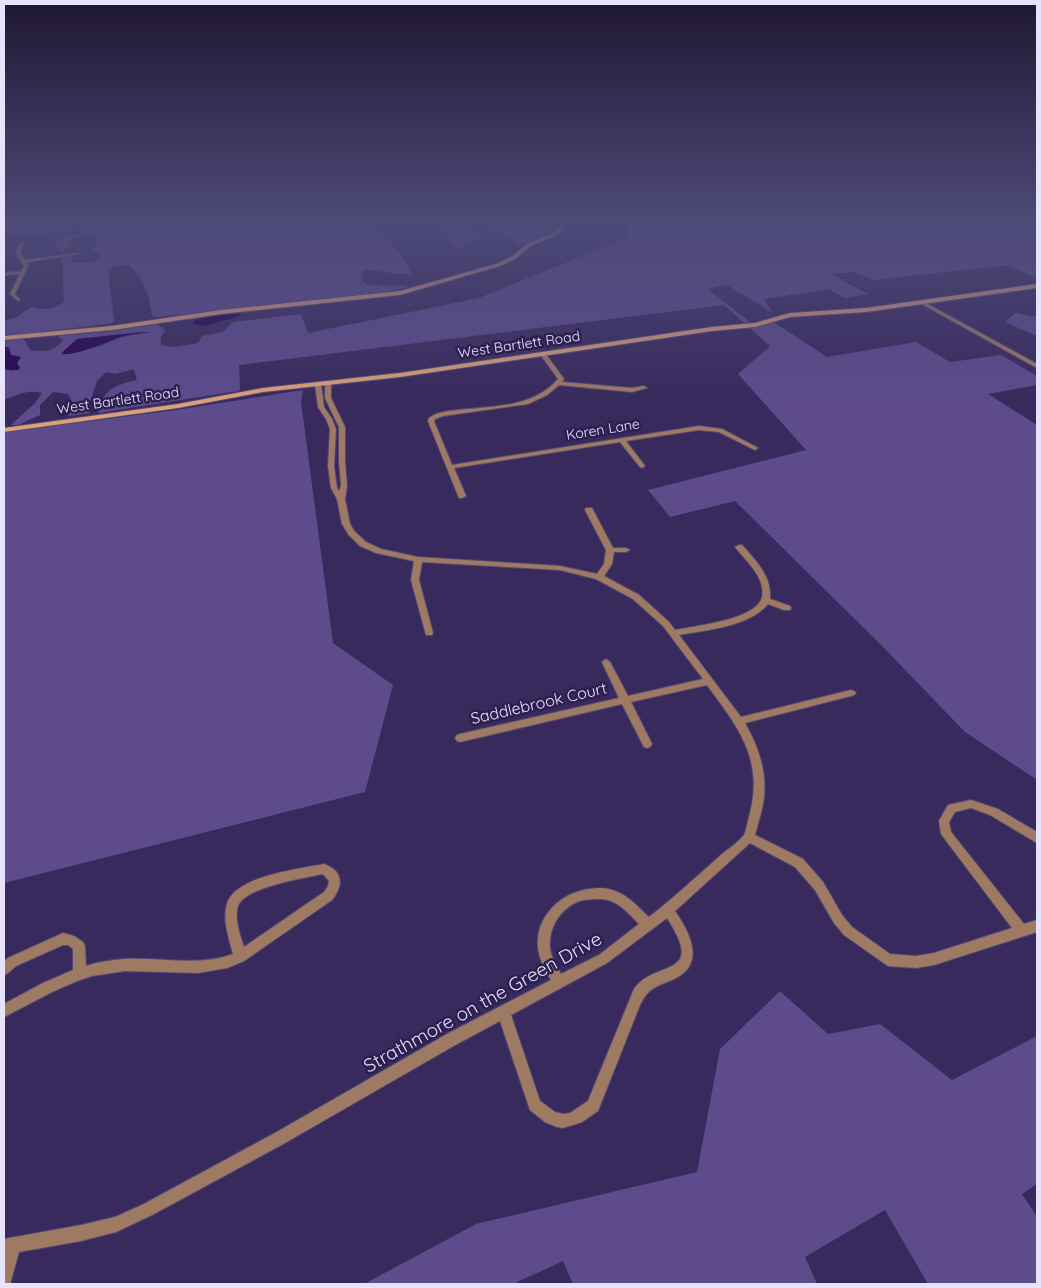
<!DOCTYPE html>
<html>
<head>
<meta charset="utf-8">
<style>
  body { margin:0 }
  #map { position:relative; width:1041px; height:1288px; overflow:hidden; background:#382a5c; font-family:Quicksand,sans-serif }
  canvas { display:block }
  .frame { position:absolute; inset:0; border:5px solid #e8e3fc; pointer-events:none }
</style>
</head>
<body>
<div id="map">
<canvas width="1041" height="1288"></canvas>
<div class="frame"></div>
</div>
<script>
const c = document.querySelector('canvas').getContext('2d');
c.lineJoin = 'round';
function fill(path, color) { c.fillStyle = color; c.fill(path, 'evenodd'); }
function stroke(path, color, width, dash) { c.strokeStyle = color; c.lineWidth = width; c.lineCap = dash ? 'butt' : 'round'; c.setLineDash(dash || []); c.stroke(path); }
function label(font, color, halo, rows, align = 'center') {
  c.font = font + ' Quicksand,sans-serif'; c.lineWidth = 5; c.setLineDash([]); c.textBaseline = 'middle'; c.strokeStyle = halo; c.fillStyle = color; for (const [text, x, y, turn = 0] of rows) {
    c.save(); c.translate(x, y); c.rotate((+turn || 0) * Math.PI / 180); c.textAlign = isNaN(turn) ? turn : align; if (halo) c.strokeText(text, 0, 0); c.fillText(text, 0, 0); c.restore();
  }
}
const green = new Path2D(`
  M4,220H391L379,222L372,227C388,241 404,252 411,274H399L363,269L361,280L368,285L411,286L376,294L156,317L152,315C148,291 146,283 129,265H117L108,269L114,320L113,323L4,337V321L17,317L31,307C44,311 53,309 64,302L62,258L73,256L72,262L85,263L100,260V252L91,251L96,247L97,239L92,235L81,236L73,239L69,248L61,251L55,247L61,237L80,233L82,224C73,225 71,229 64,231C44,236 24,232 4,234Z
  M433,220H465L482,239L468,242L459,249Z
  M482,220H555L557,228L539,240L520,245C507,233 493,234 482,220Z
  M629,220H1037V250L1034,252L1037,254V262H1034L1037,264V279L1009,265L874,280L853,272L831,274L868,294L844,298L829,289L764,299L773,313L727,285L708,289L752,324L769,319L827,357L916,342L950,362L1001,355L1037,376V385L988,394L1037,425V780L965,732L883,647L735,501L670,517L648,490L806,450L738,374L770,346L724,305L239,365L240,389L238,391L98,413C103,389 115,385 137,380L134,369L115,374L106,372L97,381L88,408L90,413L68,416L74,405L68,394L53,392L40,405V415L18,425H11L35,403L42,393C27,389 17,395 4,400V369L12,371L20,368L17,363L21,357L11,355L9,348L4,346V341L24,339L30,350C43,352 55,352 63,340L57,336L106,332L157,324L165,330L161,337V345L174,347L198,343L202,336L223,332L233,322L301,314L308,333L479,298L628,237ZM143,332H147L118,338L103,345L70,354H65L63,351L77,339Z
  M1015,313L1037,317V336L1005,322Z
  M303,390L301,402L333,643L393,685L365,792L4,883V432L176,410Z
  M780,991L828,1034L880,1024L952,1080L1037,1036V1184L1022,1194L1037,1217V1284H928L885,1210L805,1257L817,1284H573L563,1261L513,1284H364L476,1224L697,1172L720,1049Z`);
const water = new Path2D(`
  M222,314H238L240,316L205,326L192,323L196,320Z
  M143,332H149C139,334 127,334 118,338C103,343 76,356 61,354L77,339Z
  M4,346L9,348L11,355L21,357L17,363L20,368L18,370L4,369Z`);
const street = new Path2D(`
  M22,241L24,242L20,253L25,260L77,253L79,254L27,262L28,266L15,294L20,300L18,301L10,294L20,274L4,275V273L21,271L24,266L16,253L20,242Z
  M922,301L1037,364V368L920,303V302Z
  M543,352L545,353L564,379L562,382L632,388L644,386L647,388L632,392L559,385L547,395L528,404L443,416L435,419L434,421L452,465L699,426L722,429L758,448L755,450L719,432L699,430L626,441L645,466L642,468L640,467L620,442L454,468L466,496L462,498H459L428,421L429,418C437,412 448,411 458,410C492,406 534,408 558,379L540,354Z
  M328,381L331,383V398L345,427V461L347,486L345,499L350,524L354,531L366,542L381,549L418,557L560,566L597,574L604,564L606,550L585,510L586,508H592L613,548H626L630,550L626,552H614L612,564L604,576L639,595L669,622L675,630C695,626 752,620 761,600C764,594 762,584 759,578C753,566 743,557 735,547L739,545H742C756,561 772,576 770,599L790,606L791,608L790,610H784L768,604C749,627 706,630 679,635L741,717L851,690L854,691L856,693L854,695L851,696L745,723C758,746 767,771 764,797C763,809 758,823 755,835L803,859L823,882L842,915L852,927L890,954L916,956L934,953L1012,928L941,834L939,821L948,805L971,800L998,809L1037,832V843L990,815L971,808L955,812L949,822L951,832L1024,924L1037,920V932L934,965L916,968L888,966L844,935L834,923L815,890L795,867L750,843L675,911C689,931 706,963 676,978C659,986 649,986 640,1005L598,1111L582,1122L563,1128L557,1127L545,1122L530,1110L500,1021L457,1044L285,1143L152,1215L116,1232L81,1241L19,1252L10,1284H4V1239L81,1225L115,1217L142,1205L275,1133L447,1034L551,980C545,970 539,959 538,948C535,917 560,893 589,889C596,888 604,887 612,890C627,894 638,907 649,917C674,898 697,876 721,855C728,849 739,842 744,835C747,829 748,819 750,813C764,758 737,726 707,685L631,702L652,744L650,747L647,748L644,747L622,704L460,742L457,741L455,738L457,735L460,734L619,698L602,662L606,659L610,662L628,696L703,679L663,626L633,599L596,579L560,570L422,562L419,580L433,633L432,635H426L411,580L414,561L376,553L360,546L348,534L342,524L337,499L331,488L328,466L330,429L326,419L318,407L315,384L318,382L321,384L324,407L332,419L336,429L334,466L337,488L339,491L341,486L339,461V427L325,398V383ZM600,899C617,899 628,913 639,924L599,955L561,974C558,968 553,961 551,953C546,933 558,910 577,902C584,899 593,899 600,899ZM667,918C707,979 655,959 634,989L588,1101L570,1113L563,1114L555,1112L540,1101L511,1015L607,963Z
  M324,864C343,871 344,885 332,900L244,961L227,968L198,973L125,971L92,976L77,981L52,992L4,1017V1004L43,983L73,970V949L68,945H63L16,966L8,973L4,975V961L8,958L63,933L74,936L83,942L85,946L86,966C98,962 111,960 124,959C161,957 198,967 233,954C229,938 222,920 227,904C235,876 299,869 324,864ZM323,874L329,881L328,886L324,892L244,947C240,935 234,918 238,906C245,887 304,878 323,874Z`);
const secondary = new Path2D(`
  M558,220H562L564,227L559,234L531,246L515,259L500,266L400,295L221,314L112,330L4,340V336L112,326L221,310L400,291L496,264L511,257L527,244L555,232L560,227Z
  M1037,284V288L866,312L790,317L755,327L712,331L400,377L263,392L178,408L4,432V428L178,404L263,388L400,373L712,327L755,323L790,313L866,308Z`);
const farStreetnames = [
  ["West Bartlett Road",519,345,-8],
  ["West Bartlett Road",118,401,-8],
  ["Koren Lane",603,430,-9]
];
const streetNames = [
  ["Saddlebrook Court",539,704,-13]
];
const nearStreetnames = [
  ["Strathmore on the Green Drive",483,1003,-29]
];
fill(green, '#5d4b8c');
fill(water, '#230050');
stroke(street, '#544876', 2);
stroke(secondary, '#544876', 2);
fill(street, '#9f7a62');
fill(secondary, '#dca079');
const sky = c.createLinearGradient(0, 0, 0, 401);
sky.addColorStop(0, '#1f1733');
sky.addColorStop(0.55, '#4d4a78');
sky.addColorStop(1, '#4d4a7800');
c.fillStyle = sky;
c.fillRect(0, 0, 1041, 401);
label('14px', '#e8e3fc', '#2e1f51', farStreetnames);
label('16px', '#e8e3fc', '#2e1f51', streetNames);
label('19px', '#e8e3fc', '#2e1f51', nearStreetnames);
</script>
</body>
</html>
